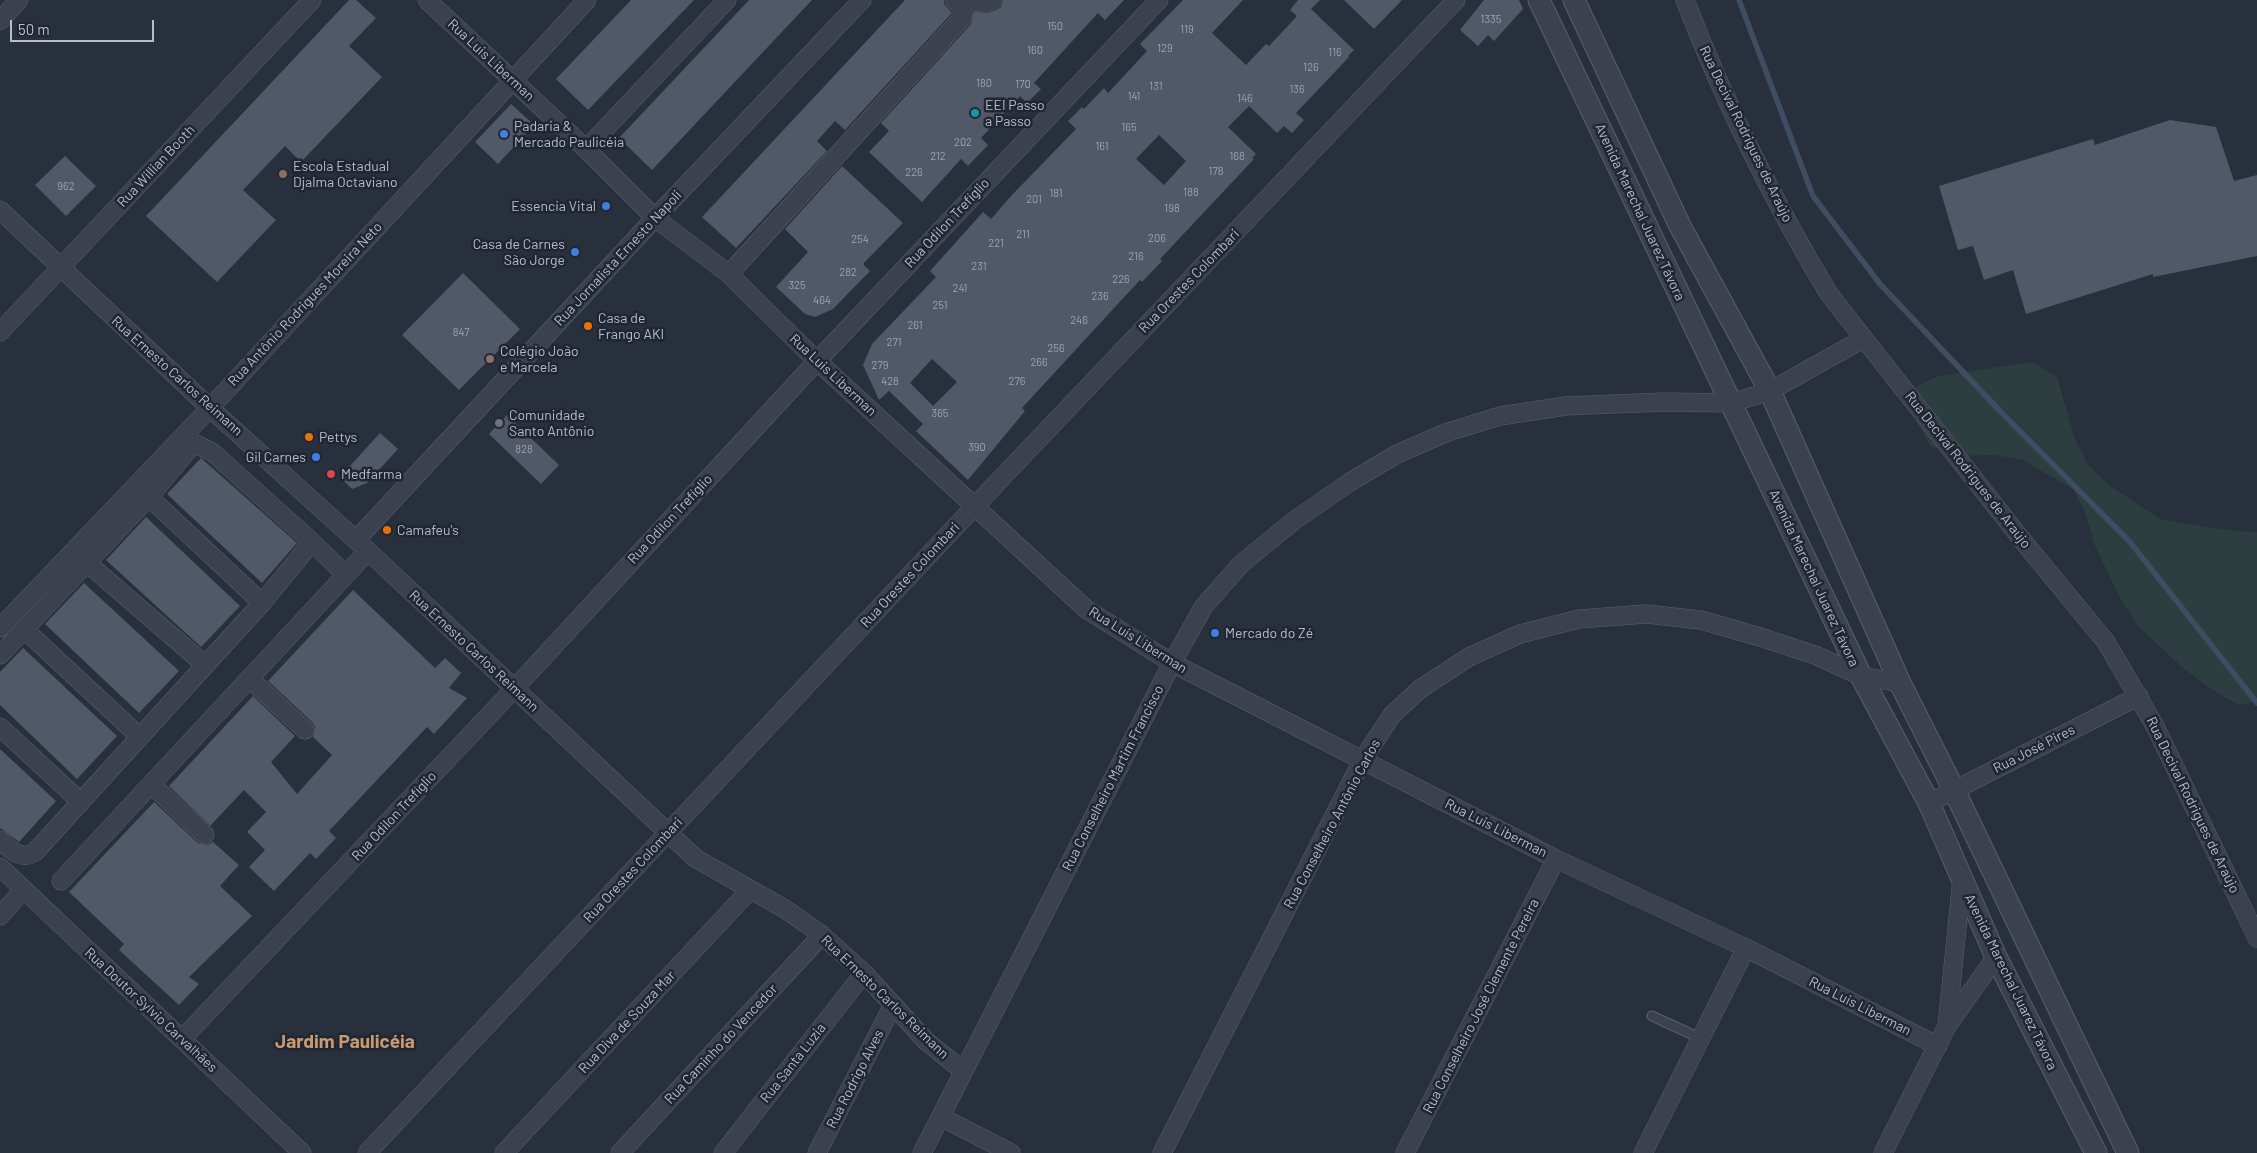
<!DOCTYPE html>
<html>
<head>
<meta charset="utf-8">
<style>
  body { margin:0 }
  #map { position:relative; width:2257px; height:1153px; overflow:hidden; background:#27303c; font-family:Barlow,sans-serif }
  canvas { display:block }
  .scale { position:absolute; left:10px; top:20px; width:144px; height:22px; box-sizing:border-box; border:2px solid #b7bdc7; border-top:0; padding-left:6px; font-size:15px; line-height:18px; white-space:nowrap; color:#b7bdc7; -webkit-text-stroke:4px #202732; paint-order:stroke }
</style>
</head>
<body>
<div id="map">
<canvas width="2257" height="1153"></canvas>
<div class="scale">50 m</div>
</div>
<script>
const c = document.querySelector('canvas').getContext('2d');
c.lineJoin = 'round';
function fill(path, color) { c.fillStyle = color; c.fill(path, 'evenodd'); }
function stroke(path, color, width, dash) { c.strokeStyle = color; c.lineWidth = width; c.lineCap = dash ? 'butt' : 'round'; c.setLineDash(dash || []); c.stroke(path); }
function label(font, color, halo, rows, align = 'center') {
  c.font = font + ' Barlow,sans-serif'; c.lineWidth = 5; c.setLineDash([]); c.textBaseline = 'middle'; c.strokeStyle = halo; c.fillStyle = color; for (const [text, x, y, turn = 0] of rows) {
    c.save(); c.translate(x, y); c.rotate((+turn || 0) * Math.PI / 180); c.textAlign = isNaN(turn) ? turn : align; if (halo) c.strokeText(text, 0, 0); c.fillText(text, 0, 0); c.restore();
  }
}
const green = new Path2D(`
  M2032,362L2057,377L2075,439L2088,465L2109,485L2160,519L2217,529L2257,532V702L2238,705L2207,686L2182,667L2139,627L2122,602L2095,546L2086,515L2074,490L2023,460L1995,455L1959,456L1930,446L1917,421L1912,389L1938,376Z`);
const stream = new Path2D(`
  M1739,0L1813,196L1880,284L2000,411L2130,542L2257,703`);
const building = new Path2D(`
  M349,0H356L376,18L349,46L382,77L301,162L285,146L243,190L276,220L217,282L146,216Z
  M631,0H694L588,110L556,79Z
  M749,0H812L652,170L619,138Z
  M905,0H944V4L952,13L845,130L835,121L817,141L827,151L736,248L702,217Z
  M1003,0H1124L1105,20L1098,13L1034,83L1041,89L1027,103L1020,96L981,138L988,145L968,166L961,159L922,202L869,152L889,131L881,123L971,24L973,11L987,13L996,10L1001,7Z
  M1183,0H1243L1212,33L1246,65L1266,44L1269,46L1297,16L1290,10L1298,0H1320L1311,9L1354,50L1348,56L1349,57L1296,113L1304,120L1292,133L1284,126L1277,133L1249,106L1228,127L1256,154L1252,158L1254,159L1160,259L1162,261L1142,282L1140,280L1022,408L1025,411L968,480L916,431L923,424L889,391L879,400L863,365L872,344L936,277L930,271L983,212L991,219L1011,196L1076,129L1068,121L1082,107L1084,109L1104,88L1108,93L1147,51L1140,44ZM1159,135L1186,161L1164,185L1136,159ZM932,359L957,382L933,406L910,383Z
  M1344,0H1402L1374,29Z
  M1484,0H1519L1523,9L1494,41L1488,35L1478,46L1460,30Z
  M511,104L534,125L498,164L475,142Z
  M2170,120L2216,127L2234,181L2257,175V256L2153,277V274L2026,314L2013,270L1984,280L1973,246L1958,250L1939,186L2093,139L2095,145Z
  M65,156L96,186L66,216L35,185Z
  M842,166L903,223L863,264L870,271L833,309L815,317L805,314L776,287L808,252L785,229Z
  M463,273L520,329L459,390L402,335Z
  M507,415L559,465L541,484L489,434Z
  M380,433L398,449L367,483L352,489L340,477Z
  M201,458L297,543L262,583L167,494Z
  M146,517L240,606L201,647L106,560Z
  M84,583L179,671L139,713L45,624Z
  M353,590L435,668L445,658L461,673L449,688L467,698L434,734L427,727L329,831L336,838L316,859L310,853L274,891L249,867L265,850L247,832L266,812L244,790L210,826L169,786L253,696L295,736L271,762L297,794L332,755L313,737L315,727L312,722L268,681Z
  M23,648L117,736L77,779L0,705V672Z
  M0,749L56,801L19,842L0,828Z
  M154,802L198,843L208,845L213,842L239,865L220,886L252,916L189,977L199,984L179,1005L119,950L124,944L69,892Z`);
const service = new Path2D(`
  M1652,1016L1700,1038`);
const minor = new Path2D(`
  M427,0L586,149L655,218L729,274L817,361L1086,609L1172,663L1556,859L1746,948L1938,1046
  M971,0L984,3L993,0
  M1685,0C1724,101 1773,201 1829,294L2022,540L2106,642L2155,726L2257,938
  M0,21L19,0
  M586,149L727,0
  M0,210L210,408L368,551L695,858L785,909L822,935L864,973L926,1041L962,1070
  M729,274L963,17L962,7L954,0
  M0,332L312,0
  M149,497L262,603
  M356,540L655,218L862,0
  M78,555L204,664
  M0,628L210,408L587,0
  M24,629L140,737
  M0,655L149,497L189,449L196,444L212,452L312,542
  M250,679L305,730
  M0,727L81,802
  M151,784L205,835
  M1929,803L2139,696
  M0,840C10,850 22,861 35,852L262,603L312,542L346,575
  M0,867L302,1153
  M61,881L368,551
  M0,916L23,890
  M1947,1026L1962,879
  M182,1039L514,689L817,361L1159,0
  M941,1117L1011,1153
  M367,1153L975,506L1456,0
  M504,1153L750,890
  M620,1153L822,935
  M723,1153L864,973
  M817,1153L893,1005
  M922,1153L1172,663L1204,606L1241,564L1295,520L1350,482L1397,454L1448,432L1500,416L1566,406L1663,402L1731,403L1770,391L1863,339
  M1162,1153L1363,759L1392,715L1420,689L1469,657L1520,634L1579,619L1646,614L1701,620L1760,637L1815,655L1861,676L1900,683
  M1405,1153L1556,859
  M1643,1153L1746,948
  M1883,1153L1947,1026L1996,957`);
const tertiary = new Path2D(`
  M1539,0L1861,676L1929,803L1996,957L2096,1153
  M1574,0L1680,226L1770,391L1900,683L1954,790L2128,1153`);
const markers = [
  [975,113,5,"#0f9aa8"],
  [504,134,5,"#3f7fe0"],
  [283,174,5,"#8d6e63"],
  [606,206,5,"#3f7fe0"],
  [575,252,5,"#3f7fe0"],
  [588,326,5,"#e8710a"],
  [490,359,5,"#8d6e63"],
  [499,423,5,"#6b7280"],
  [309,437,5,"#e8710a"],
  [316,457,5,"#3f7fe0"],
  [331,474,5,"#e0444e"],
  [387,530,5,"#e8710a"],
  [1215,633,5,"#3f7fe0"]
];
const numberNames = [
  ["1335",1491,19],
  ["150",1055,26],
  ["119",1187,29],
  ["129",1165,48],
  ["160",1035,50],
  ["116",1335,52],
  ["126",1311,67],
  ["180",984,83],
  ["170",1023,84],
  ["131",1156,86],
  ["136",1297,89],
  ["141",1134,96],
  ["146",1245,98],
  ["165",1129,127],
  ["202",963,142],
  ["161",1102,146],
  ["212",938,156],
  ["168",1237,156],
  ["178",1216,171],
  ["226",914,172],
  ["962",66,186],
  ["188",1191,192],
  ["181",1056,193],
  ["201",1034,199],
  ["198",1172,208],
  ["211",1023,234],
  ["206",1157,238],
  ["254",860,239],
  ["221",996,243],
  ["216",1136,256],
  ["231",979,266],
  ["282",848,272],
  ["226",1121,279],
  ["325",797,285],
  ["241",960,288],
  ["236",1100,296],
  ["464",822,300],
  ["251",940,305],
  ["246",1079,320],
  ["261",915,325],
  ["847",461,332],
  ["271",894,342],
  ["256",1056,348],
  ["266",1039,362],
  ["279",880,365],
  ["428",890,381],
  ["276",1017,381],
  ["365",940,413],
  ["390",977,447],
  ["828",524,449]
];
const streetNames = [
  ["Rua Luis Liberman",491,60,43],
  ["Rua Decival Rodrigues de Araújo",1746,134,64],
  ["Rua Willian Booth",156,166,-47],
  ["Avenida Marechal Juarez Távora",1640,212,65],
  ["Rua Odilon Trefíglio",947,223,-47],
  ["Rua Jornalista Ernesto Napoli",618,258,-47],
  ["Rua Orestes Colombari",1189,281,-46],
  ["Rua Antônio Rodrigues Moreira Neto",305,304,-47],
  ["Rua Luis Liberman",833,375,43],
  ["Rua Ernesto Carlos Reimann",177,376,42],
  ["Rua Decival Rodrigues de Araújo",1968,470,52],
  ["Rua Odilon Trefíglio",670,519,-47],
  ["Rua Orestes Colombari",910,575,-47],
  ["Avenida Marechal Juarez Távora",1814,578,65],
  ["Rua Luis Liberman",1138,640,32],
  ["Rua Ernesto Carlos Reimann",474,651,43],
  ["Rua José Pires",2034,749,-27],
  ["Rua Conselheiro Martim Francisco",1113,778,-63],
  ["Rua Decival Rodrigues de Araújo",2193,805,64],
  ["Rua Odilon Trefíglio",394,816,-47],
  ["Rua Conselheiro Antônio Carlos",1332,824,-62],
  ["Rua Luis Liberman",1496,828,27],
  ["Rua Orestes Colombari",633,870,-47],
  ["Avenida Marechal Juarez Távora",2011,982,64],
  ["Rua Ernesto Carlos Reimann",885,997,44],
  ["Rua Conselheiro José Clemente Pereira",1481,1006,-63],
  ["Rua Luis Liberman",1860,1006,27],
  ["Rua Doutor Sylvio Carvalhães",151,1010,43],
  ["Rua Diva de Souza Mar",627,1022,-47],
  ["Rua Caminho do Vencedor",721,1044,-47],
  ["Rua Santa Luzia",793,1063,-52],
  ["Rua Rodrigo Alves",855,1079,-63]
];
const poiNames = [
  ["EEI Passo",985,105],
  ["a Passo",985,121],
  ["Padaria &",514,126],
  ["Mercado Paulicéia",514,142],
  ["Escola Estadual",293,166],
  ["Djalma Octaviano",293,182],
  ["Essencia Vital",596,206,"right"],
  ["Casa de Carnes",565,244,"right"],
  ["São Jorge",565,260,"right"],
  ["Casa de",598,318],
  ["Frango AKI",598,334],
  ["Colégio João",500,351],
  ["e Marcela",500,367],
  ["Comunidade",509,415],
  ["Santo Antônio",509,431],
  ["Pettys",319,437],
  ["Gil Carnes",306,457,"right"],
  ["Medfarma",341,474],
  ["Camafeu's",397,530],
  ["Mercado do Zé",1225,633]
];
const districtNames = [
  ["Jardim Paulicéia",345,1042]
];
fill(green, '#2c3e3f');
stroke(stream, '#3f4d63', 5.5);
fill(building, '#515867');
stroke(service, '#59606a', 11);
stroke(minor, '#59606a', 19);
stroke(tertiary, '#59606a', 23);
stroke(service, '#3b424d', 9);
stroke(minor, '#3b424d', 18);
stroke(tertiary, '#3b424d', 21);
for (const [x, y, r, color] of markers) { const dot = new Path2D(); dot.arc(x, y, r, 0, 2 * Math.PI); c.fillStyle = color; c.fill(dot); stroke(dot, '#202732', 2); }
label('11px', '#9ea4af', null, numberNames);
label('14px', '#b7bdc7', '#202732', streetNames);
label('14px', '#b7bdc7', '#202732', poiNames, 'left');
label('bold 19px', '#c99a70', '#202732', districtNames);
</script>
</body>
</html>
